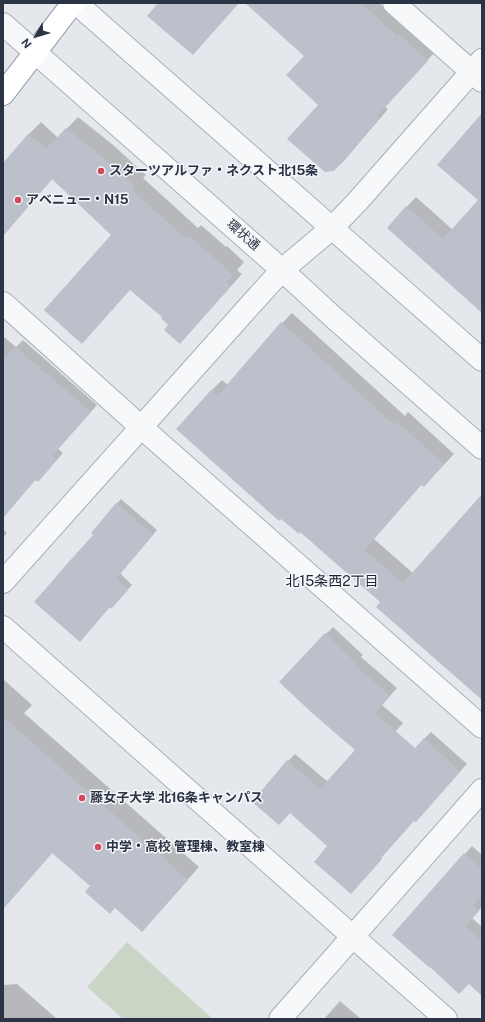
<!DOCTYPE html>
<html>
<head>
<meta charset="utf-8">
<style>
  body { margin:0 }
  #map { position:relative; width:485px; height:1022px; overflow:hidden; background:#e4e7ec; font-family:"Public Sans",sans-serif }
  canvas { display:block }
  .frame { position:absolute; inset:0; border:4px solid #2b3445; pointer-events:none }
  .north { position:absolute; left:16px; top:16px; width:40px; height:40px; -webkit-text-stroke:3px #f4f6f9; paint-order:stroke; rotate:232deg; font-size:11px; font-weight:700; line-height:16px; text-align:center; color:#2b3445 }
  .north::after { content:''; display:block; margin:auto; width:14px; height:18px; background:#2b3445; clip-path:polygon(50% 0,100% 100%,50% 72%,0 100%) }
</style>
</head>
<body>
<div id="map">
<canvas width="485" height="1022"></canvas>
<div class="frame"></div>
<div class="north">N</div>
</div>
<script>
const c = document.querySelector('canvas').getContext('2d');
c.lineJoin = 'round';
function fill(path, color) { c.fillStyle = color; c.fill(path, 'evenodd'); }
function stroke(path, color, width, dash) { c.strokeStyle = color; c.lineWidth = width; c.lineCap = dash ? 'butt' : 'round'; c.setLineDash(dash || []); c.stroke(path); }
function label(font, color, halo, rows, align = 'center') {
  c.font = font + ' "Public Sans","Noto Sans JP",sans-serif'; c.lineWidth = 3; c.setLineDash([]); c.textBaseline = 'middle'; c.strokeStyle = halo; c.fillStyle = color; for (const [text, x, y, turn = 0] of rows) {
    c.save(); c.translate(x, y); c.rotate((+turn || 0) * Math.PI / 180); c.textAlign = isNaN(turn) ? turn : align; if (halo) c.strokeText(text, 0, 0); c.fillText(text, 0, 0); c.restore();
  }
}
const green = new Path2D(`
  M127,942L213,1019H123L87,987Z`);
const shadow = new Path2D(`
  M260,3H379L406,28L436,51L385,107L388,109L343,162L334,170L320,105L305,56Z
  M482,115V312L388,227L416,197L453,230L479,200Z
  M78,117L112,144L146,175L143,178L198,228L201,225L226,247L227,246L244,262L237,270L242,274L191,331L163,317L113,235L53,178L3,236V164L29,134L41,122L58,138Z
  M292,313L405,416L408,412L454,454L424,486L422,484L374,539L413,573L482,495V693L382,602L212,390L222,380L228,385L282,323Z
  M3,336L16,347L23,340L97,405L58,449L63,453L44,474L36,479L3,518Z
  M121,499L157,530L120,573L132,585L116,602L94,535L116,504Z
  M3,529L7,533L3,538Z
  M333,627L363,655L361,657L397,688L382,705L403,723L373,758L381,858L382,859L351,893L288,761L295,754L328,782L356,750L326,634Z
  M3,679L32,705L24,713L199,867L154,918L91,886L53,852L3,909Z
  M431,732L467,764L453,779L424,739Z
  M472,846L482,855V907L472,918L482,927V994L469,983L394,935Z
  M17,984L57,1019H3V985Z
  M340,1001L361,1019H324Z`);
const building = new Path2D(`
  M158,3H239L193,55L147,16Z
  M245,3H361L397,36L399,34L428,61L377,116L380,118L334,171L325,172L287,139L318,105L286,75L304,56Z
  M482,113V313L387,228L406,206L443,239L478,200L437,165Z
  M66,128L100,155L135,187L132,190L186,239L189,236L214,258V257L233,275L226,282L231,286L180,344L164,330L168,325L161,318L162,317L130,290L82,344L44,310L111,235L52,179L3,235V163L28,134L46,149Z
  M281,322L394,425L397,422L444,464L424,487L421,485L364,550L403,583L482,494V700L376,607L380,602L300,532L299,534L281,519L279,521L176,429L212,389L218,395Z
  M15,347L91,412L52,456L57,460L38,482L35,480L3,518V360Z
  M116,503L153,535L116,579L128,590L111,609L110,607L80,642L34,602L66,565L93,535L91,533Z
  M325,633L356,663L355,665L390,696L375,713L415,748L424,738L460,772L416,822L414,821L374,866L375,867L351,894L314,862L327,846L290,813L279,825L252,802L287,760L320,789L355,750L311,712L279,682Z
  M3,717L188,880L142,932L115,908L110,914L85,892L90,886L52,853L3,909Z
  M464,853L482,869V894L473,905L479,911L466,926L482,941V996L469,984L459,994L430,967V968L392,935Z`);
const minor = new Path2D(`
  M76,3L482,360
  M394,3L482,81
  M3,24L282,270L333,317L482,448
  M3,303L141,427L482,727
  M3,582L253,302L282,270L332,228L357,202L482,60
  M3,627L446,1019
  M280,1019L482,790`);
const highway = new Path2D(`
  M3,94L73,3`);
const markers = [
  [101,171,4,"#d1495b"],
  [18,200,4,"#d1495b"],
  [82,798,4,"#d1495b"],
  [98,847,4,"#d1495b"]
];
const poiNames = [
  ["スターツアルファ・ネクスト北15条",109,171],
  ["アベニュー・N15",26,200],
  ["藤女子大学 北16条キャンパス",90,798],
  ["中学・高校 管理棟、教室棟",106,847]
];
const streetNames = [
  ["環状通",243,235,41]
];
const neighbourhoodNames = [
  ["北15条西2丁目",332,582]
];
fill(green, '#c9d6c5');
fill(shadow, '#0003');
fill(building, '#bbc0ca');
stroke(minor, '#a9aeb7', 24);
stroke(highway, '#8b94a3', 24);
stroke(minor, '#f7f8fa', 22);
stroke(highway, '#fff', 22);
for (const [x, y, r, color] of markers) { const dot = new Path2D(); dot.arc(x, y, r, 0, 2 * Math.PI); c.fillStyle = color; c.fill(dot); stroke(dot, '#f4f6f9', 1.5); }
label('bold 13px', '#2b3445', '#f4f6f9', poiNames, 'left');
label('13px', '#2b3445', '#f4f6f9', streetNames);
label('14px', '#1d2536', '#f4f6f9', neighbourhoodNames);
</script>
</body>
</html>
